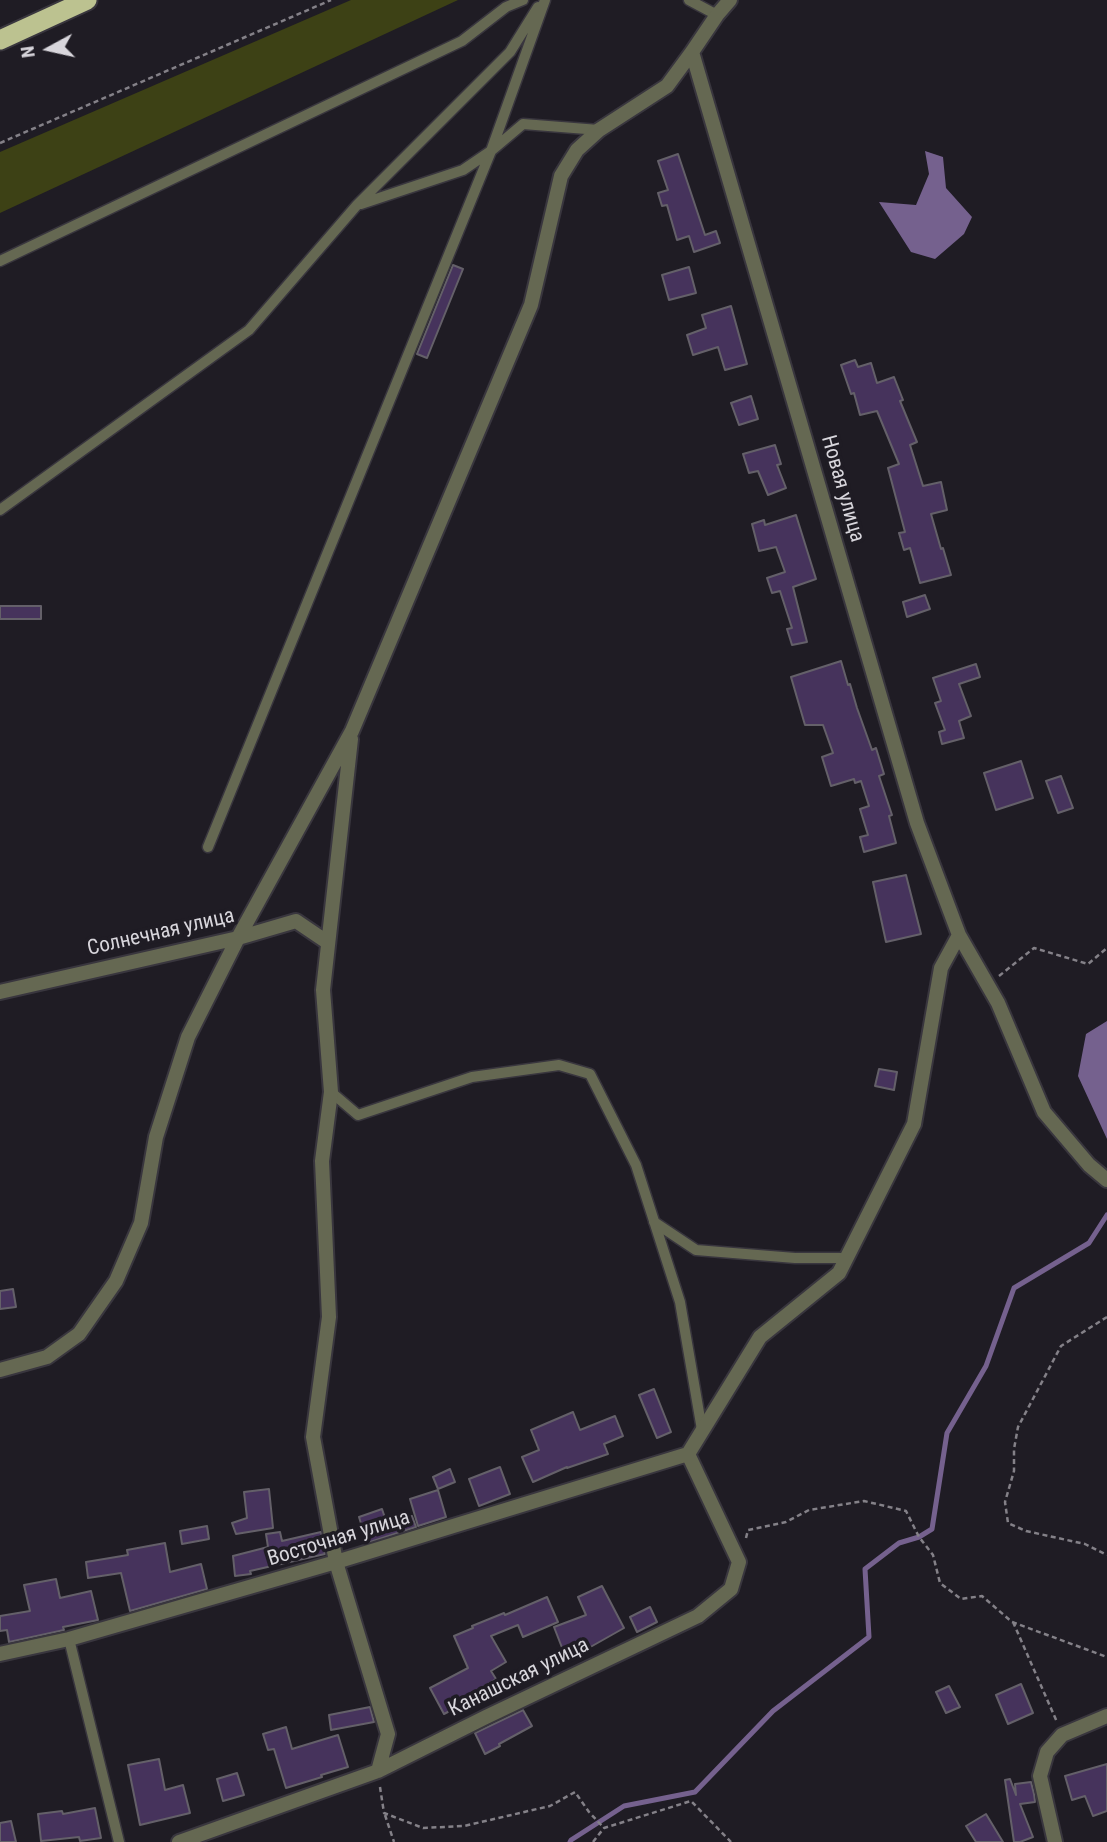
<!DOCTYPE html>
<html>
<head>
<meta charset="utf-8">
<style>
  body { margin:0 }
  #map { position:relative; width:1107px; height:1842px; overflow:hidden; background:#1f1c24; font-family:"Roboto Condensed",sans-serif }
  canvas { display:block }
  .north { position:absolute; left:14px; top:14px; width:70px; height:70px; -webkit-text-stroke:5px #1f1c24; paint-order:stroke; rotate:262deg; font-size:19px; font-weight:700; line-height:28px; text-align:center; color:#d8d6dc }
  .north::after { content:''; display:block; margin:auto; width:24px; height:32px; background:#d8d6dc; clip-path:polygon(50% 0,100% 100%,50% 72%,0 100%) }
</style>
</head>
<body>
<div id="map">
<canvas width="1107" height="1842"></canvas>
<div class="north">N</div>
</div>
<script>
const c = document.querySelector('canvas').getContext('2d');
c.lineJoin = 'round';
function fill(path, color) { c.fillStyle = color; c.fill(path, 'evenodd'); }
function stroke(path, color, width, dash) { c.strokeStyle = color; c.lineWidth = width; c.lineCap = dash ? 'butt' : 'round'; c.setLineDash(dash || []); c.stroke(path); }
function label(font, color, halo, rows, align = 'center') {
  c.font = font + ' "Roboto Condensed",sans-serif'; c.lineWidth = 7; c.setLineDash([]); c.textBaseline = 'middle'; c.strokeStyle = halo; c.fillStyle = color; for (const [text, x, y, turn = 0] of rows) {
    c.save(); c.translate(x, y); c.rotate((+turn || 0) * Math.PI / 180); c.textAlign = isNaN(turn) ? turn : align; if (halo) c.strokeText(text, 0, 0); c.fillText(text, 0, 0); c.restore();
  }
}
const green = new Path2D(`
  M351,0H458L0,213V152Z`);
const water = new Path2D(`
  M925,151L943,157L946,188L972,217L964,234L935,259L911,252L879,202L916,205L929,174Z
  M1107,1021V1139L1078,1076L1086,1034Z`);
const stream = new Path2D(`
  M570,1842L571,1840L624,1806L695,1792L773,1711L869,1637L865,1569L899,1543L919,1537L932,1529L947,1433L986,1366L1014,1288L1089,1243L1107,1215`);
const building = new Path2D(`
  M678,154L705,235L716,231L720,243L694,252L689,236L677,240L667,205L662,206L658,193L668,190L658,161Z
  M453,265L463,269L427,358L417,354Z
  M689,267L696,293L669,300L662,275Z
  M731,306L747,364L725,370L718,347L693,355L687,335L706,328L702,315Z
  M855,360L858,367L871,363L877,383L894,377L903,400L900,401L917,442L910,445L923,486L941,482L947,510L931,514L941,549L943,548L951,575L920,583L910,548L904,550L899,533L905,532L888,468L899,464L877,411L860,415L854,393L851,394L841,365Z
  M751,396L758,419L739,425L731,403Z
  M775,445L781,464L777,465L786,488L768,495L758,471L749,473L743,454Z
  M796,515L816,579L793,587L807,642L792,645L787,629L792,628L780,591L772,593L767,578L785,572L776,547L759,551L752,524L764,520L765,525Z
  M925,595L930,609L907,617L903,602Z
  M0,606H41V619H0Z
  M841,661L848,685L850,684L857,708L872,750L876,748L884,774L879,776L892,815L889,816L896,843L864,852L860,837L868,835L860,809L869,806L861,781L855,783L854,779L831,786L822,757L833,753L823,725H805L791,677Z
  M976,664L980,677L959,684L971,716L959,721L964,738L942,744L939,732L945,730L935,703L941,701L933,678Z
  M1021,761L1033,798L996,810L984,773Z
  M1061,776L1073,808L1058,813L1046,781Z
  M906,875L921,934L886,942L873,882Z
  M879,1069L897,1072L894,1090L875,1086Z
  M13,1289L16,1307L0,1309V1291Z
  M654,1389L671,1432L657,1438L639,1395Z
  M573,1412L580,1430L615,1416L623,1436L604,1444L608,1454L567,1468V1467L533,1482L522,1457L539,1450L531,1430Z
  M500,1467L510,1494L479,1506L469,1479Z
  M450,1469L455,1482L438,1489L433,1477Z
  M269,1489L273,1528L236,1534L232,1523L247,1518L244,1492Z
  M438,1490L446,1517L418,1526L410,1499Z
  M382,1509L387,1524L412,1516L416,1527L367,1543L359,1517Z
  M207,1526L209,1539L182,1544L180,1531Z
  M280,1532L282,1541L321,1532L325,1554L250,1571L251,1574L235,1576L233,1556L268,1547L266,1534Z
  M165,1543L170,1572L201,1564L207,1589L130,1611L121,1573L88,1578L86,1562L128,1555L127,1550Z
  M56,1579L60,1598L91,1591L98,1620L63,1627L64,1630L9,1642L7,1630L0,1631V1616L30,1611L24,1585Z
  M602,1586L624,1628L578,1654L566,1658L554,1627L586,1615L578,1597Z
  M547,1597L558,1622L523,1637L518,1625L491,1636L506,1662L491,1671L496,1679L465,1698L467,1702L444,1714L430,1688L468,1668L454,1636L473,1628L472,1626L504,1613L505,1615Z
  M650,1607L657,1622L637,1632L630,1617Z
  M1021,1684L1033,1713L1008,1724L996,1695Z
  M949,1686L960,1707L946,1713L936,1692Z
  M370,1707L374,1722L331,1730L329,1715Z
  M523,1710L532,1726L499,1744L500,1746L485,1754L475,1733Z
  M286,1727L292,1749L338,1735L348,1767L321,1775L322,1777L286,1788L274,1749L268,1750L263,1734Z
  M159,1759L165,1790L183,1785L190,1813L140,1825L128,1765Z
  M1107,1764V1811L1093,1816L1085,1796L1072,1800L1065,1776Z
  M237,1773L244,1795L223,1801L217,1779Z
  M1010,1779L1016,1795L1015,1784L1031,1782L1034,1794L1035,1802L1020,1804L1033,1837L1020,1842H1014L1005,1780Z
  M95,1808L101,1838L80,1841L79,1837L41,1841L38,1814L62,1811L63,1814Z
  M986,1814L1003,1842H976L966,1826Z
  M11,1821L16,1842H0V1823Z`);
const path = new Path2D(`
  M0,143L331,0
  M999,976L1034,948L1088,964L1107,948
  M1107,1317L1061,1346L1018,1427L1014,1449V1471L1005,1502L1008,1523L1026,1531L1085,1544L1107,1555
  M746,1538L748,1530L786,1522L809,1510L864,1501L906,1511L919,1537L933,1555L940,1583L961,1599L982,1596L1012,1622L1107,1657
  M1013,1622L1057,1722
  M380,1787L384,1813L423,1828L464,1826L550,1806L575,1792L589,1812L604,1828
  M385,1815L394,1842
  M593,1842L604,1828L691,1801L731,1842`);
const service = new Path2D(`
  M689,0L717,15
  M361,204L463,170L491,151L523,124L599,130
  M0,261L462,41L506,7L523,0
  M0,510L249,330L357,205L510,52L538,7
  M208,847L491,151L545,0
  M331,1092L358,1115L472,1077L559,1065L590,1074L636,1165L680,1302L702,1430
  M654,1222L696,1250L795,1258H847
  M69,1639L119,1842`);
const minor = new Path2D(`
  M692,52L917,823L959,935L998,1003L1044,1112L1089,1165L1107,1180
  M351,739L323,990L331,1092L322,1161L329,1317L313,1437L336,1562L388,1734L378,1771
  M0,992L238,938L296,921L327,942
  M0,1370L47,1357L79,1334L116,1281L141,1223L156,1137L188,1037L238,938L352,731L531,305L561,176L577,150L599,130L667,86L692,52L717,15L730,0
  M688,1454L760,1337L839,1273L914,1124L941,968L959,935
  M0,1654L69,1639L336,1562L688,1454
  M179,1842L378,1771L486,1717L698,1616L731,1589L739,1562L688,1454
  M1055,1842L1040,1776L1047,1752L1062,1735L1107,1716`);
const trunk = new Path2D(`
  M0,40L87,0`);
const streetNames = [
  ["Новая улица",842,489,74],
  ["Солнечная улица",161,933,-13],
  ["Восточная улица",339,1539,-17],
  ["Канашская улица",519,1678,-26]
];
fill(green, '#3d4115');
fill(water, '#75618e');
stroke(stream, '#75618e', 5);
fill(building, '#46335c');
stroke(building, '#646069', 2);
stroke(service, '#39363e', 13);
stroke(minor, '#39363e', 18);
stroke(trunk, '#39363e', 23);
stroke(path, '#848188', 2.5, [5, 3.5]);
stroke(service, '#656852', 10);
stroke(minor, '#656852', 14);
stroke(trunk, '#bcc290', 19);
label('21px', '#d8d6dc', '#1f1c24', streetNames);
</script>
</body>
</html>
